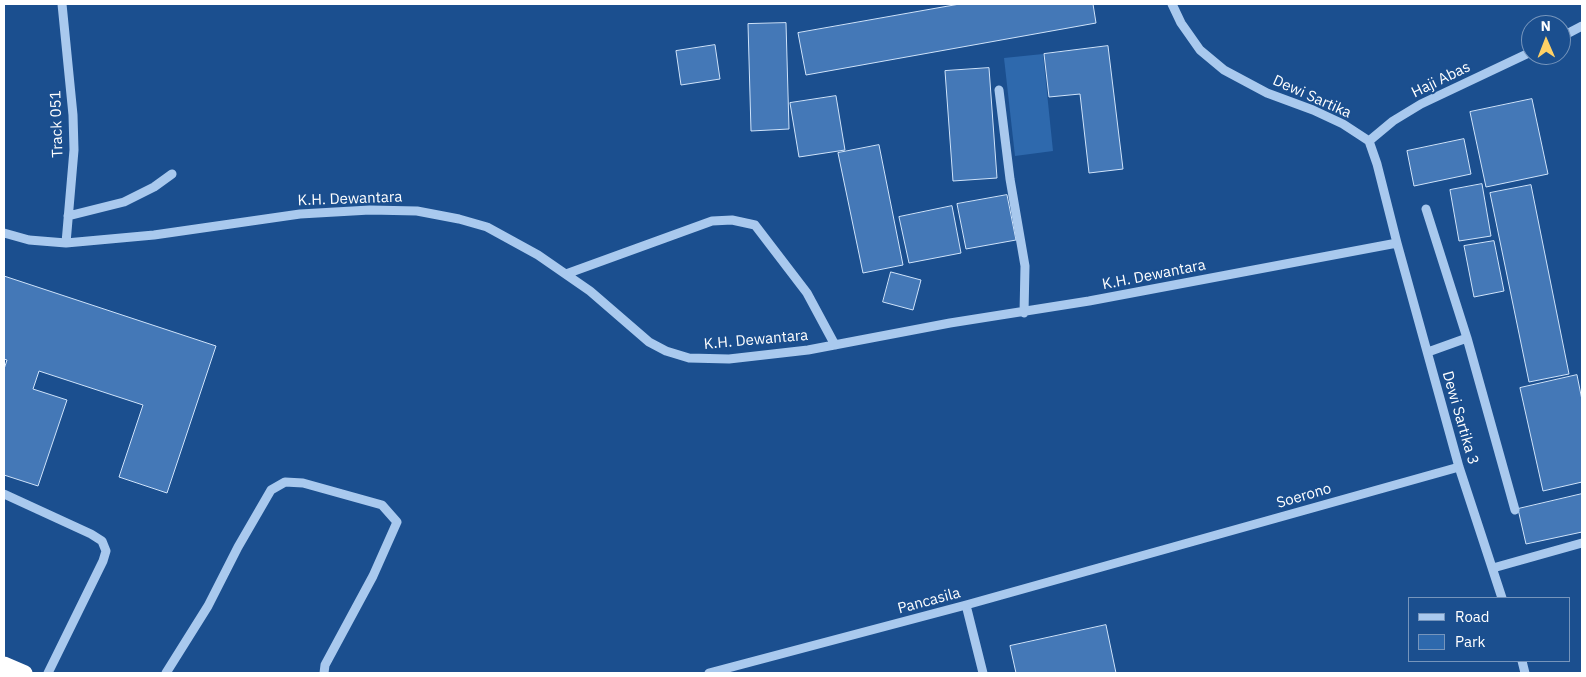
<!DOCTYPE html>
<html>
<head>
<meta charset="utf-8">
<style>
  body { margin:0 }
  #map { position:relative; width:1586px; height:677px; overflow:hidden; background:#1b4f8f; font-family:"IBM Plex Sans",sans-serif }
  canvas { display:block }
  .frame { position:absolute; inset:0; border:5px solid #fff; pointer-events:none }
  .legend { position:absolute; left:1408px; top:597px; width:162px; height:65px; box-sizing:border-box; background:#1b4f8f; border:1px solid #7695bc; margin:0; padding:6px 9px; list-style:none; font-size:15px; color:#fff }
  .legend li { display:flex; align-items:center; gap:10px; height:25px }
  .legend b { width:25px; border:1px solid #7695bc }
  .north { position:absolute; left:1521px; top:15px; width:50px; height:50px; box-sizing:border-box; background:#1b4f8f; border:1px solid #7695bc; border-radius:50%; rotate:359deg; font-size:14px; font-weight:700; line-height:20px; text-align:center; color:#fff }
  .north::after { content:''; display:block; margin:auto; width:18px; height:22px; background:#ffd166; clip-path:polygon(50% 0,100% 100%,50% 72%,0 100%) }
</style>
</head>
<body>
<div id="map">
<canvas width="1586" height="677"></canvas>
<div class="frame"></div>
<ul class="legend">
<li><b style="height:6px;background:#a9c9ee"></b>Road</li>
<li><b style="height:14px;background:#2e69ad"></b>Park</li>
</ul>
<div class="north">N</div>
</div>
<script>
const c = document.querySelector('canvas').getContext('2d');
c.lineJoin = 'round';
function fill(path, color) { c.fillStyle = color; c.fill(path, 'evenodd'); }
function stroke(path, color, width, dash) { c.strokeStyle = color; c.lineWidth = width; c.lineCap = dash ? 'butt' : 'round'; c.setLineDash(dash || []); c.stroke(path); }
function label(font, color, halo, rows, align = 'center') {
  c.font = font + ' "IBM Plex Sans",sans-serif'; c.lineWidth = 4; c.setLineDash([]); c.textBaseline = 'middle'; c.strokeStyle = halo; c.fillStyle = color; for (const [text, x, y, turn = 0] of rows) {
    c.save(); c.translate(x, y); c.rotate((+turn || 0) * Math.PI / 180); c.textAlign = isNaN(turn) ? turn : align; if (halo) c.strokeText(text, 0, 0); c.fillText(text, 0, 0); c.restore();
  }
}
const green = new Path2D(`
  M1043,54L1053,151L1015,156L1004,58Z`);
const building = new Path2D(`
  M960,4H1093L1096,23L806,75L798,33Z
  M786,23L789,129L751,131L748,24Z
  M715,45L720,79L681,85L676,51Z
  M1108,46L1123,169L1089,173L1080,94L1049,97L1044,54Z
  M989,68L997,178L953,181L945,71Z
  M836,96L845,150L799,157L790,103Z
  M1532,99L1548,174L1486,187L1470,112Z
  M1464,139L1471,174L1414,186L1407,151Z
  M879,145L903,265L863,273L838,153Z
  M1482,184L1491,236L1459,241L1450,190Z
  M1531,185L1569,374L1529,382L1490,193Z
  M1007,195L1016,240L966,249L957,204Z
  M952,206L961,253L909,263L899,217Z
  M1494,241L1504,291L1474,297L1464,246Z
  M891,272L921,280L913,310L883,302Z
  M4,276L216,346L167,493L119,477L143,405L39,371L33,389L67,400L38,486L4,475V369L7,360L4,359Z
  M1577,375L1582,400V482L1543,491L1520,388Z
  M1582,494V532L1526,544L1518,509Z
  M1106,625L1116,673H1016L1010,646Z`);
const minor = new Path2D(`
  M62,4L73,115L74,150L66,243
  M1172,4L1181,23L1200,50L1224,70L1267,93L1313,110L1343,124L1369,141L1377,164L1397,243L1459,467L1502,598
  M1561,37L1582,26
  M999,90L1010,179L1025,266L1024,313
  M1369,141L1393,121L1421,104L1531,52
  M1426,209L1467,338
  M68,216L124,202L154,187L172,174
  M4,233L29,240L66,243L154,235L300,214L370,210L417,211L459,219L487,227L538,255L590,291L649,342L666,351L689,358L729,359L808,350L950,323L1089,301L1397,243
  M566,274L712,221L732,220L755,225L807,293L835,345
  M1428,352L1467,338L1515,510
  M4,494L91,534L102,541L106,551L103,561L48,673
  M1493,568L1582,543
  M966,605L983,673
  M1522,661L1525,673
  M166,673L208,606L238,547L271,490L285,482L303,483L382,505L397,522L373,576L325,665L324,673
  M709,673L966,605L1459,467`);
const highway = new Path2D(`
  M4,664L25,673`);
const streetNames = [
  ["Haji Abas",1441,80,-26],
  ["Dewi Sartika",1312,97,24],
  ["Track 051",57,124,-92],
  ["K.H. Dewantara",350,199,-2],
  ["K.H. Dewantara",1154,275,-11],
  ["K.H. Dewantara",756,340,-5],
  ["Dewi Sartika 3",1460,418,74],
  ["Soerono",1304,496,-16],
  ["Pancasila",929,601,-15]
];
fill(green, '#2e69ad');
fill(building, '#4478b7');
stroke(building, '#cfe3fa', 1);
stroke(minor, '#a9c9ee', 9);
stroke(highway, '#fff', 15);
label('15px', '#fff', '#1b4f8f', streetNames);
</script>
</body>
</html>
